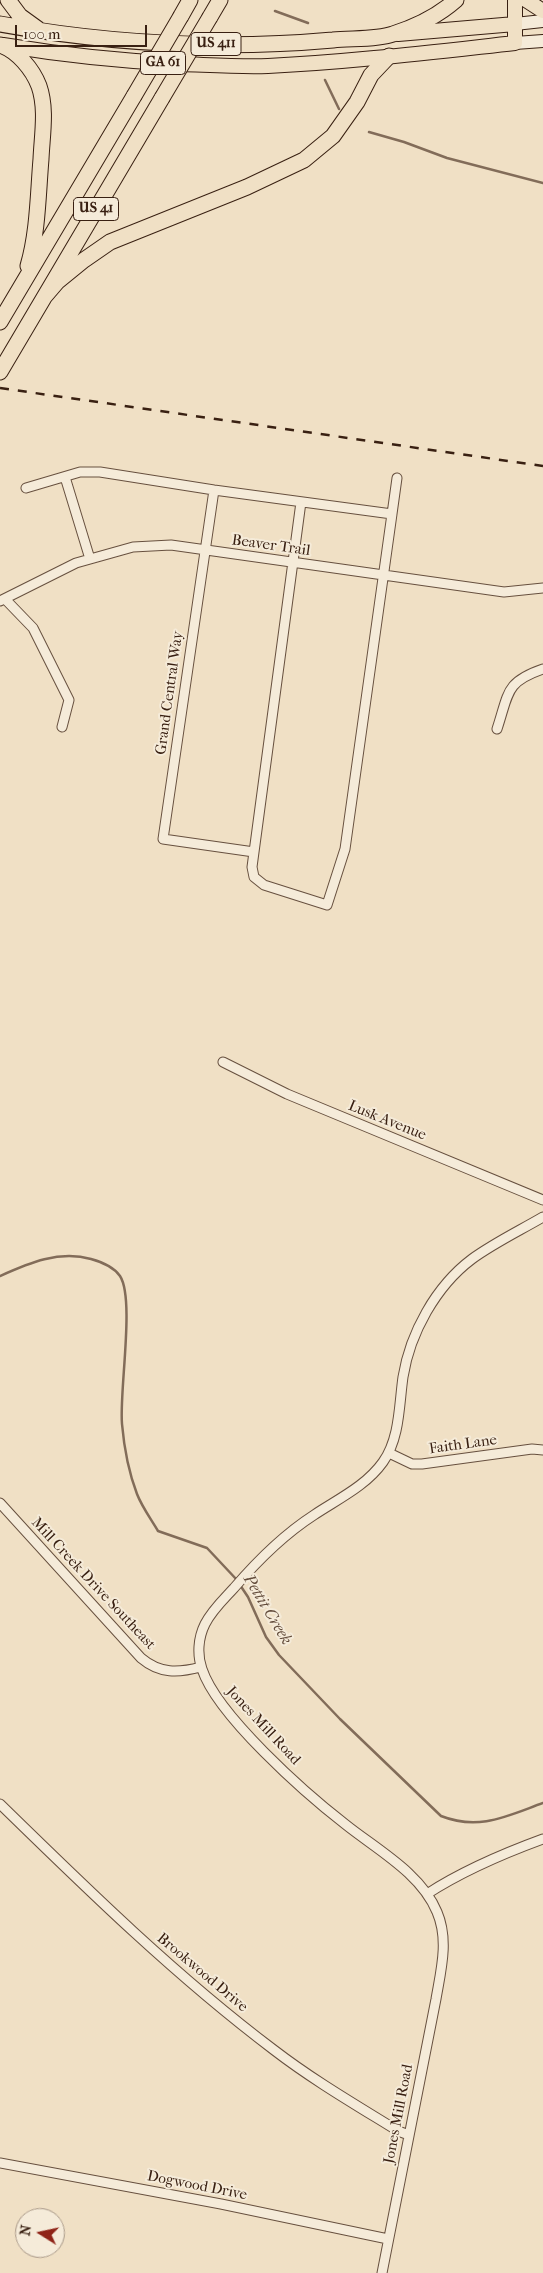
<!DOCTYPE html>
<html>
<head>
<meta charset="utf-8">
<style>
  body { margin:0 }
  #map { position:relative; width:543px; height:2273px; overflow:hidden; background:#f0e0c5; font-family:"IM FELL French Canon",serif }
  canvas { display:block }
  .north { position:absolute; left:15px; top:2208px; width:50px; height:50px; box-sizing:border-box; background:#f5ebd9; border:1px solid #aa9a89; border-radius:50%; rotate:280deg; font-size:14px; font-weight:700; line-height:20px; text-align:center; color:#392012 }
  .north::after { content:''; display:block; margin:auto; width:18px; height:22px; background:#8f2418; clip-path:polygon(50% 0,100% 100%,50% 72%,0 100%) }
  .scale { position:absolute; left:15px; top:25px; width:132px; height:22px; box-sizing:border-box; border:2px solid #392012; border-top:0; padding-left:6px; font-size:15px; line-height:18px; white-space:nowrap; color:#392012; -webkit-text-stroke:4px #f5ebd9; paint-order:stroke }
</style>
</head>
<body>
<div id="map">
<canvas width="543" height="2273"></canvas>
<div class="north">N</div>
<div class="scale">100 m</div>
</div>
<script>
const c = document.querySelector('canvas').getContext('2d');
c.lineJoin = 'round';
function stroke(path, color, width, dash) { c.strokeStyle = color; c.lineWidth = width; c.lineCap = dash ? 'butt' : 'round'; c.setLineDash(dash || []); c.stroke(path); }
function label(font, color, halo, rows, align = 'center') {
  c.font = font + ' "IM FELL French Canon",serif'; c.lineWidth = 4; c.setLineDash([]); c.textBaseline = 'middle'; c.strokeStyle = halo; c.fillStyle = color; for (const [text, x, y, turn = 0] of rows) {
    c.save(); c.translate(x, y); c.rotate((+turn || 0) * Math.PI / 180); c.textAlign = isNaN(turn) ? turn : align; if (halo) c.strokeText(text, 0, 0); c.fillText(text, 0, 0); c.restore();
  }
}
const stream = new Path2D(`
  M275,11L308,23
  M325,80L339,109
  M369,132L404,142L447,158L543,183
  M0,1276C29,1263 59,1250 91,1259C102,1262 113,1266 120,1276C135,1299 119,1392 122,1424C124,1447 129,1473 137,1494C142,1507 151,1519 158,1531L207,1548L237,1580
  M240,1585L248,1597L266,1637L279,1655L340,1719L441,1816C479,1831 507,1816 543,1803`);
const minor = new Path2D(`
  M65,477L90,559
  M26,488L80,472H100L214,490L392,514L345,849L327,905L264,885L254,877L252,867L301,502
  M214,490L163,839L254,852
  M392,514L397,478
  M5,599L33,628L69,700L62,727
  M0,601L76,563L133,547L171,545L504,592L543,588
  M497,729C509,693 505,682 543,669
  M223,1062L287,1094L543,1200
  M389,1453L412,1464H422L532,1449L543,1450
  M0,1503L141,1658C160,1674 178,1673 201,1667
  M0,1804C88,1890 176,1976 274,2050C313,2080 356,2105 398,2131L409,2135
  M427,1894C464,1870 502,1854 543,1839
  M0,2163L221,2204L388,2239
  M382,2273L436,1999C441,1970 449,1940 437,1912C421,1873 376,1849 345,1824C305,1793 217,1715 202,1669C197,1655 198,1638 205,1624C212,1610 224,1599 234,1588C258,1560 283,1535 314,1515C338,1499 366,1486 383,1462C400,1438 399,1405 403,1377C410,1333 436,1286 472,1259C494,1243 519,1231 543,1217`);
const secondary = new Path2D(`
  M515,24L543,21
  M515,43L543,41`);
const primary = new Path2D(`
  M526,0L543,11
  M398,34L515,24
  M3,45C63,55 121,61 181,64C210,65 239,67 268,66C351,62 433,52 515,43V0`);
const trunk = new Path2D(`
  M8,0L20,16L38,29
  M181,16L190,0
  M210,17L220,0
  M0,24C110,44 221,50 333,40C350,38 377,40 393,34C415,27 439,15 456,0
  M0,45C17,50 33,70 39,86C47,109 42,135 41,159C38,194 38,232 28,266
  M45,296L57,282L84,260L110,242L247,187L304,160L333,136L357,102L371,75L389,56
  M0,322L134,96
  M0,372L162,98`);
const rail = new Path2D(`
  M0,388L543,466`);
const trunkBridge = new Path2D(`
  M134,96L181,16
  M162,98L210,17`);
const shields = [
  [216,44,50],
  [163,63,45],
  [96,209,45]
];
const shieldNames = [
  ["US 411",216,44],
  ["GA 61",163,63],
  ["US 41",96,209]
];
const streetNames = [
  ["Beaver Trail",271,546,8],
  ["Grand Central Way",170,693,-82],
  ["Lusk Avenue",387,1121,22],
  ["Faith Lane",463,1445,-8],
  ["Mill Creek Drive Southeast",93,1584,47],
  ["Jones Mill Road",263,1726,47],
  ["Brookwood Drive",202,1973,40],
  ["Jones Mill Road",399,2114,-79],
  ["Dogwood Drive",197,2186,11]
];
const waterNames = [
  ["Pettit Creek",267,1610,59]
];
stroke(stream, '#826c59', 2.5);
stroke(minor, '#67503f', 11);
stroke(secondary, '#392012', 14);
stroke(primary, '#392012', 16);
stroke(trunk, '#392012', 17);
stroke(minor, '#f5ebd9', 9);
stroke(secondary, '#f5ebd9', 12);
stroke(primary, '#f0e0c5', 14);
stroke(trunk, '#f0e0c5', 15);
stroke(rail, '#392012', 2.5, [9, 9]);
stroke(trunkBridge, '#392012', 17, []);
stroke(trunkBridge, '#f0e0c5', 15);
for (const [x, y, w] of shields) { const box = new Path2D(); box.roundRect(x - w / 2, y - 11.5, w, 23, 4); c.fillStyle = '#f5ebd9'; c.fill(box); stroke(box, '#392012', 1); }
label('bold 14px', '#392012', null, shieldNames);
label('15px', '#392012', '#f5ebd9', streetNames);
label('italic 16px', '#634c3b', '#f5ebd9', waterNames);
</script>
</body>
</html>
